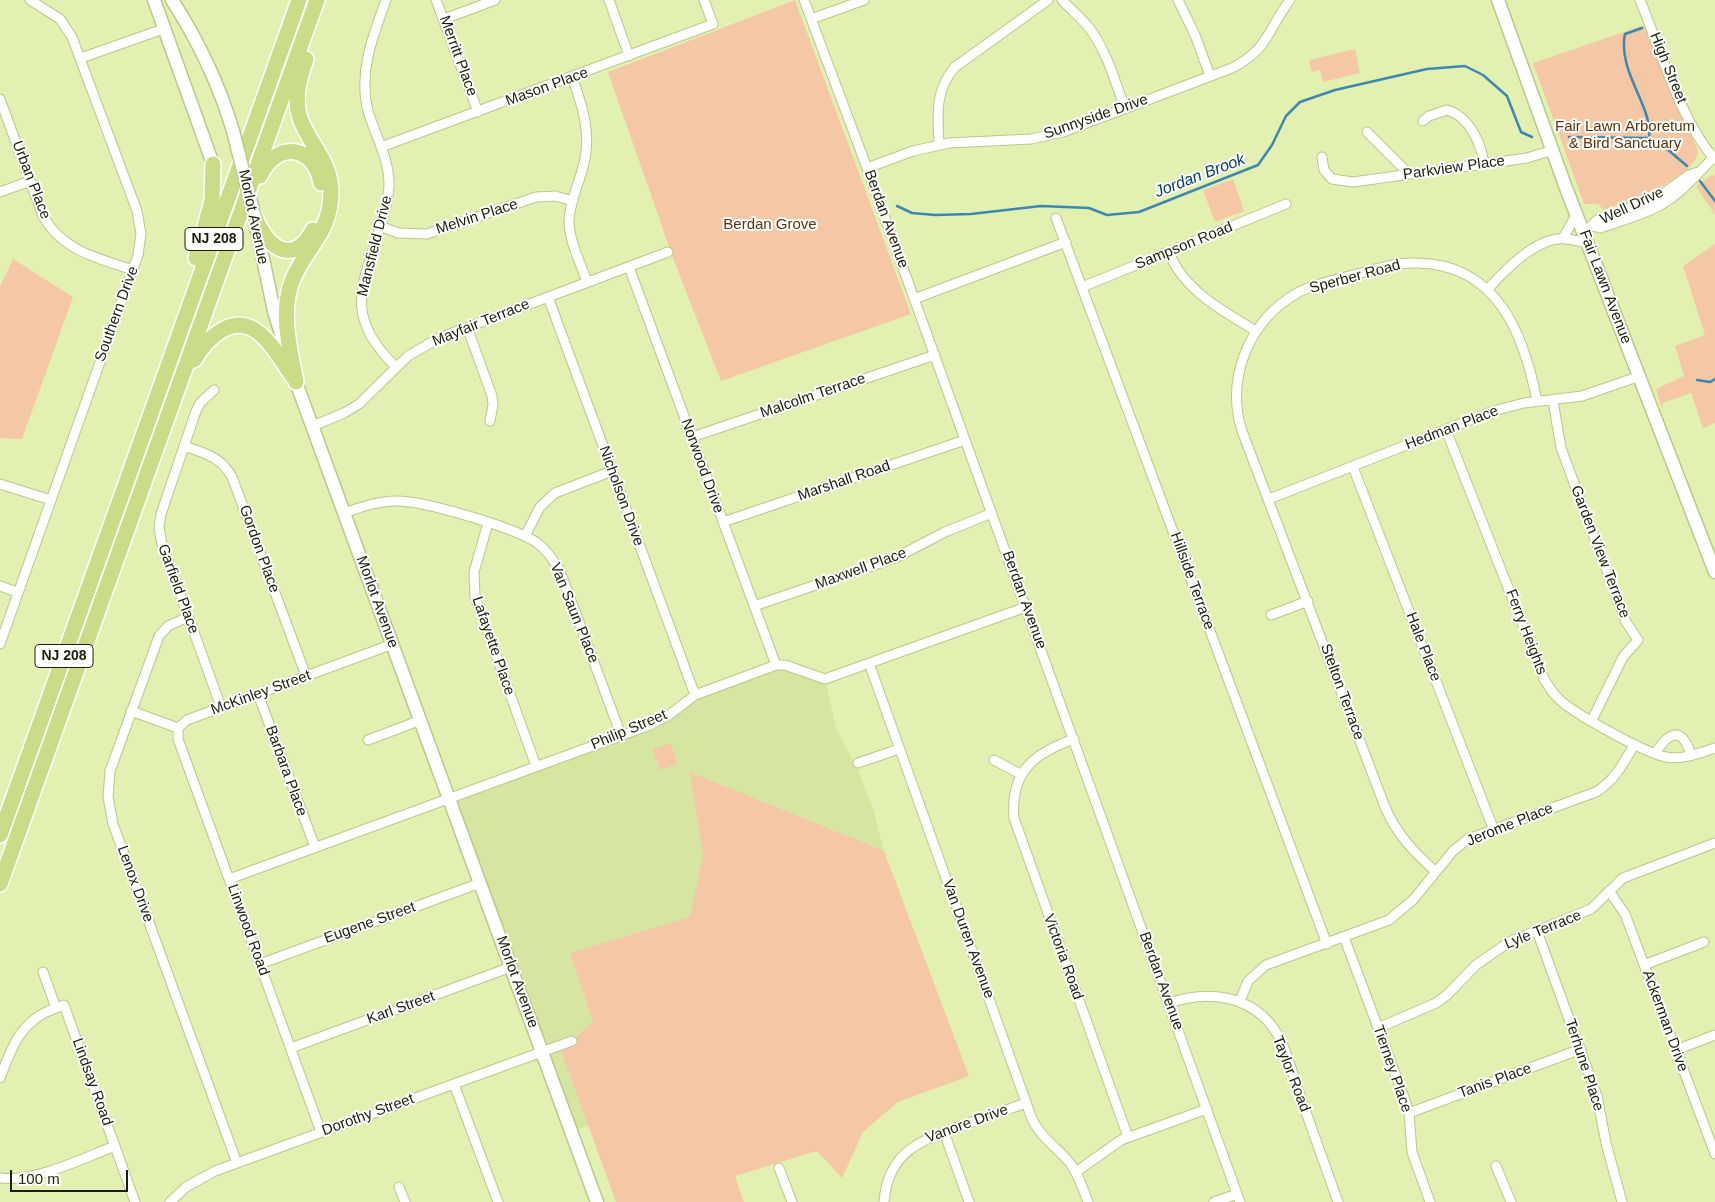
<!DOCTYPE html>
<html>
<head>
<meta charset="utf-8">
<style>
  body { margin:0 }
  #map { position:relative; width:1715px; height:1202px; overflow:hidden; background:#e2f1b2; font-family:Helvetica,sans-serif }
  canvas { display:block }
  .scale { position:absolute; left:10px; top:1170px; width:118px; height:22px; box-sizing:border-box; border:2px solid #1b1f07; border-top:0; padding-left:6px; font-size:15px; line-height:18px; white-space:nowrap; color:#1b1f07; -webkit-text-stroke:4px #fff; paint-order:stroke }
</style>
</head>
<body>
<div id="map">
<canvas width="1715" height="1202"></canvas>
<div class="scale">100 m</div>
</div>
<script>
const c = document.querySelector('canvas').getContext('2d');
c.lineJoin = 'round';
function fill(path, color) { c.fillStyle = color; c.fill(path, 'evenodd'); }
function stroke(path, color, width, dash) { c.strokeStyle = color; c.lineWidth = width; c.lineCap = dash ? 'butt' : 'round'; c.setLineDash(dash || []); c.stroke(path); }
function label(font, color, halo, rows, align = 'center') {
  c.font = font + ' Helvetica,sans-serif'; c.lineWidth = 4; c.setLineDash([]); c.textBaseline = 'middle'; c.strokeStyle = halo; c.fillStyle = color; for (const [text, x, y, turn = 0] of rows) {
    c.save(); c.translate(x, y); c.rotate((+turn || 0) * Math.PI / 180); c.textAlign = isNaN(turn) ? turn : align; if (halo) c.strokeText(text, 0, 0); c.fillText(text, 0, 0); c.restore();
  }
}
const built = new Path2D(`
  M776,665L825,679L836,727L860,775L873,809L884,851L745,1065L572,1132L449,798L659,720L686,701Z`);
const green = new Path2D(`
  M795,0L911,314L721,381L673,258L608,72Z
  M1645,25L1698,151C1695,179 1627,202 1604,210L1598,204H1584L1533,63Z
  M1355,49L1360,73L1323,82L1320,70L1312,72L1309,60Z
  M1712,175L1715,176V215L1696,186Z
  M1233,179L1244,211L1215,222L1203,190Z
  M1715,244V423L1703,428L1691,393L1663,403L1662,409L1656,389L1684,376L1675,346L1705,335L1683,266Z
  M13,259L73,297L22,439L0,438V286Z
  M671,743L677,764L660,770L653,749Z
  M690,772L884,851L969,1076L898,1102L863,1132L842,1178L817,1151L735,1176L744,1202H616L559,1045L572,1041L593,1021L570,953L690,917L703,856Z`);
const stream = new Path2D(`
  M1642,28L1625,34C1617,72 1654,108 1649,138
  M1569,137L1649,138L1660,143L1687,166
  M1700,181L1715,201
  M897,206L912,213L935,215L971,214L1041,206L1089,208L1107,215L1139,212L1258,165L1272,145L1286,116L1300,102L1335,90L1427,69L1465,66L1483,75L1507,96L1521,132L1532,137
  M1697,380L1710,382L1715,379`);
const street = new Path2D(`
  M386,0C373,36 358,72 368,111C375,135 389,158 389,184C389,198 385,211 381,225C362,286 343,316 396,367
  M436,0L478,112
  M609,0L629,56
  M804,0L867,168L1240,1202
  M1062,0C1071,10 1082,18 1090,29C1107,52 1115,81 1125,109
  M1178,0L1195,35L1210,76
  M1640,0C1659,46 1682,124 1715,159
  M444,19L495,0
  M811,19L864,0
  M81,58L166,28
  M572,77C583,107 592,136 583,167C578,186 569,204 569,223C570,243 581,264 587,282
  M0,99L43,216C62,251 98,258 133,270
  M1423,121L1429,116L1447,110C1469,116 1481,143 1484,164
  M1367,132L1409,174
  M939,145C938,116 934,91 955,67L1048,0
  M381,147L713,24L704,0
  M1322,157L1324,170L1332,179L1353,182L1527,158L1553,150
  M867,168L913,151L949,143L1031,139L1063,132L1232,68C1270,48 1267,30 1290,0
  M0,192L30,181
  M1056,218L1327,944
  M380,226L398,233L427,234L536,197L555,196L573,201
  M1593,226L1600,228C1620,221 1643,215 1661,205C1683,192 1698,173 1715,156
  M1589,228L1597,220L1657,198L1689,175L1698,172
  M1563,238L1577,214
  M1169,252C1183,290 1223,311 1256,331
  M629,267L776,665
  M1082,287L1286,204
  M1487,290C1504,271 1537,236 1565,239C1573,239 1581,242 1588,244
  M548,297L695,695
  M914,299L1066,242
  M467,327L492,396L493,405L490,421
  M214,390L200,403L196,411L161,514L159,528L162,544L221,707
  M1553,401L1561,448L1626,622L1638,640L1623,657L1592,720
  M313,426L344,413L359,404L408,356L439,338L668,252
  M1446,430L1544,679C1548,685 1552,693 1558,698C1572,713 1645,753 1666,757C1682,760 1700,753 1715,748
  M692,437L935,355
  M184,446C205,453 221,457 232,477L306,676
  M1353,467L1493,828
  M0,484L51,500
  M1269,499L1493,411L1524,403L1582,396L1640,376
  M344,513C361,507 378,501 397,501C425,501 512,527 536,542C547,550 553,560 560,571L621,735
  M723,522L965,440
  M488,523L474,572L475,597L536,766
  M525,536L540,507L555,493L612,471
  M0,586L17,592
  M754,606L895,558L945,532L992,513
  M1271,615L1308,601
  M188,617L168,626L159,636L110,771L108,797L113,824L237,1163
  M0,644L138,255L141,234L137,211L72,37L60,19L30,0
  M869,663L1032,1119C1041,1138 1057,1147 1070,1163C1079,1175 1083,1189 1088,1202
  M258,694L315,847
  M131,711L178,728
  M178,728V739L321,1132
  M178,728L187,720L393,644
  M1074,739C1034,753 1010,772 1014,818L1128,1137
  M368,740L421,720
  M1655,754C1669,731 1682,726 1691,755
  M994,760L1022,775
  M858,763L899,749
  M1436,872C1414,852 1397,835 1385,807L1242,431C1225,377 1250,319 1299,292C1317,283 1338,279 1357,274C1377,269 1396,262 1417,263C1498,264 1524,335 1537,401
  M229,879L650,725L669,715L695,695L776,665H785L825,679L1026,607
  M1609,891L1625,914L1715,1154
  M1537,931L1597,1096L1606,1143L1622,1202
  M1344,937L1405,1100L1409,1113L1412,1152L1430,1202
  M260,964L480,883
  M1644,965L1704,942
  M43,972L56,1008L64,1005L135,1202
  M1240,1001L1248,981L1266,965L1389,920L1413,900L1453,851L1468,839L1596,792C1615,780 1623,764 1634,745
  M1169,1003C1213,988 1261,997 1282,1043C1290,1062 1295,1082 1302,1101C1314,1135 1326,1168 1338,1202
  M1378,1028L1436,1003L1447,995L1476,965L1509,942L1591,909L1623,878L1715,843
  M291,1048L511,967
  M1676,1050L1715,1035
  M0,1078C12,1046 21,1020 56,1008
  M454,1084L498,1202
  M1409,1113L1581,1049
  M944,1132L969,1202
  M1496,1166L1511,1202
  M779,1168L792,1202
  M1076,1172L1121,1140L1207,1109
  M0,1178C36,1182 81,1159 115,1146
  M399,1187L405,1202
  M170,1202L186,1187L215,1171L572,1041
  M884,1202C888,1151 921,1140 964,1125C985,1117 1006,1110 1026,1103
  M1214,1202L1237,1194`);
const secondary = new Path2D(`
  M154,0L213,164
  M172,0C199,42 219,84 233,131
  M1498,0L1566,188L1715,572
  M255,221L274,311L285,347
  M293,374L597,1202`);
const highway = new Path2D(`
  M260,176C277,140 314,145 321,183
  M254,214C264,244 291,270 313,230
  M196,258L212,201L213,164
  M194,360C207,338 233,312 259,333C273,344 283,363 293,377
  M296,382C290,350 280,313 292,281C306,246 331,234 331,191C330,158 307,143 299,115C294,96 300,76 306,59
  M0,835L299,0
  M0,884L317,0`);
const secondaryBridge = new Path2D(`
  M233,131L254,214`);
const shields = [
  [214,239,58],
  [64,656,58]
];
const shieldNames = [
  ["NJ 208",214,239],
  ["NJ 208",64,656]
];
const streetNames = [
  ["Merritt Place",458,56,70],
  ["High Street",1668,68,68],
  ["Mason Place",547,87,-20],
  ["Sunnyside Drive",1096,117,-19],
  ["Parkview Place",1454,168,-8],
  ["Urban Place",31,180,69],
  ["Well Drive",1632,206,-25],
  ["Morlot Avenue",253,217,78],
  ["Melvin Place",477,217,-18],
  ["Berdan Avenue",886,219,70],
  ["Mansfield Drive",375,246,-76],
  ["Sampson Road",1184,246,-22],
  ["Sperber Road",1355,277,-15],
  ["Fair Lawn Avenue",1605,287,69],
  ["Southern Drive",117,314,-70],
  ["Mayfair Terrace",481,323,-22],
  ["Malcolm Terrace",813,396,-19],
  ["Hedman Place",1452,428,-21],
  ["Norwood Drive",702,466,70],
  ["Marshall Road",844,481,-19],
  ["Nicholson Drive",621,496,70],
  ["Gordon Place",259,549,70],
  ["Garden View Terrace",1600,552,69],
  ["Maxwell Place",861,569,-20],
  ["Hillside Terrace",1192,581,70],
  ["Garfield Place",178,589,70],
  ["Berdan Avenue",1024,600,70],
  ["Morlot Avenue",377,602,70],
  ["Van Saun Place",574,613,68],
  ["Ferry Heights",1526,632,69],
  ["Lafayette Place",493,646,71],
  ["Hale Place",1423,647,69],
  ["Stelton Terrace",1342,692,70],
  ["McKinley Street",261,693,-20],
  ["Philip Street",629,730,-23],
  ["Barbara Place",286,771,70],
  ["Jerome Place",1510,825,-22],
  ["Lenox Drive",135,884,70],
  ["Eugene Street",370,923,-20],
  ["Linwood Road",248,930,70],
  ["Lyle Terrace",1543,930,-22],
  ["Van Duren Avenue",968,939,70],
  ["Victoria Road",1063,957,70],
  ["Berdan Avenue",1161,981,70],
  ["Morlot Avenue",517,982,70],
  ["Karl Street",401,1008,-20],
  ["Ackerman Drive",1665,1021,70],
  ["Terhune Place",1584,1065,72],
  ["Tierney Place",1392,1069,71],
  ["Taylor Road",1291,1074,69],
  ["Tanis Place",1495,1081,-20],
  ["Lindsay Road",92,1082,70],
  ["Dorothy Street",368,1115,-20],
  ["Vanore Drive",967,1124,-20]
];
const parkNames = [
  ["Fair Lawn Arboretum",1625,127],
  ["& Bird Sanctuary",1625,144],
  ["Berdan Grove",770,225]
];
const waterNames = [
  ["Jordan Brook",1200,176,-21]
];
fill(built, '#d6e6a1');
fill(green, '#f5c8a5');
stroke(stream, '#3c88ae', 2.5);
stroke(street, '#b9c88a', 11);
stroke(secondary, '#b9c88a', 15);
stroke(highway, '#fff', 18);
stroke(street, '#fff', 9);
stroke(secondary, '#fff', 12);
stroke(highway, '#cadc87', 15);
stroke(secondaryBridge, '#b9c88a', 15, []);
stroke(secondaryBridge, '#fff', 12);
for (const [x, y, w] of shields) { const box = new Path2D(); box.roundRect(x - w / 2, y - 11.5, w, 23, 4); c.fillStyle = '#fff'; c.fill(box); stroke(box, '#1b1f07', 1); }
label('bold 14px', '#1b1f07', null, shieldNames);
label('15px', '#1b1f07', '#fff', streetNames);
label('15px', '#5c3209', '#fff', parkNames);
label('italic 16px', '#034262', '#fff', waterNames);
</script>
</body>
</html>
